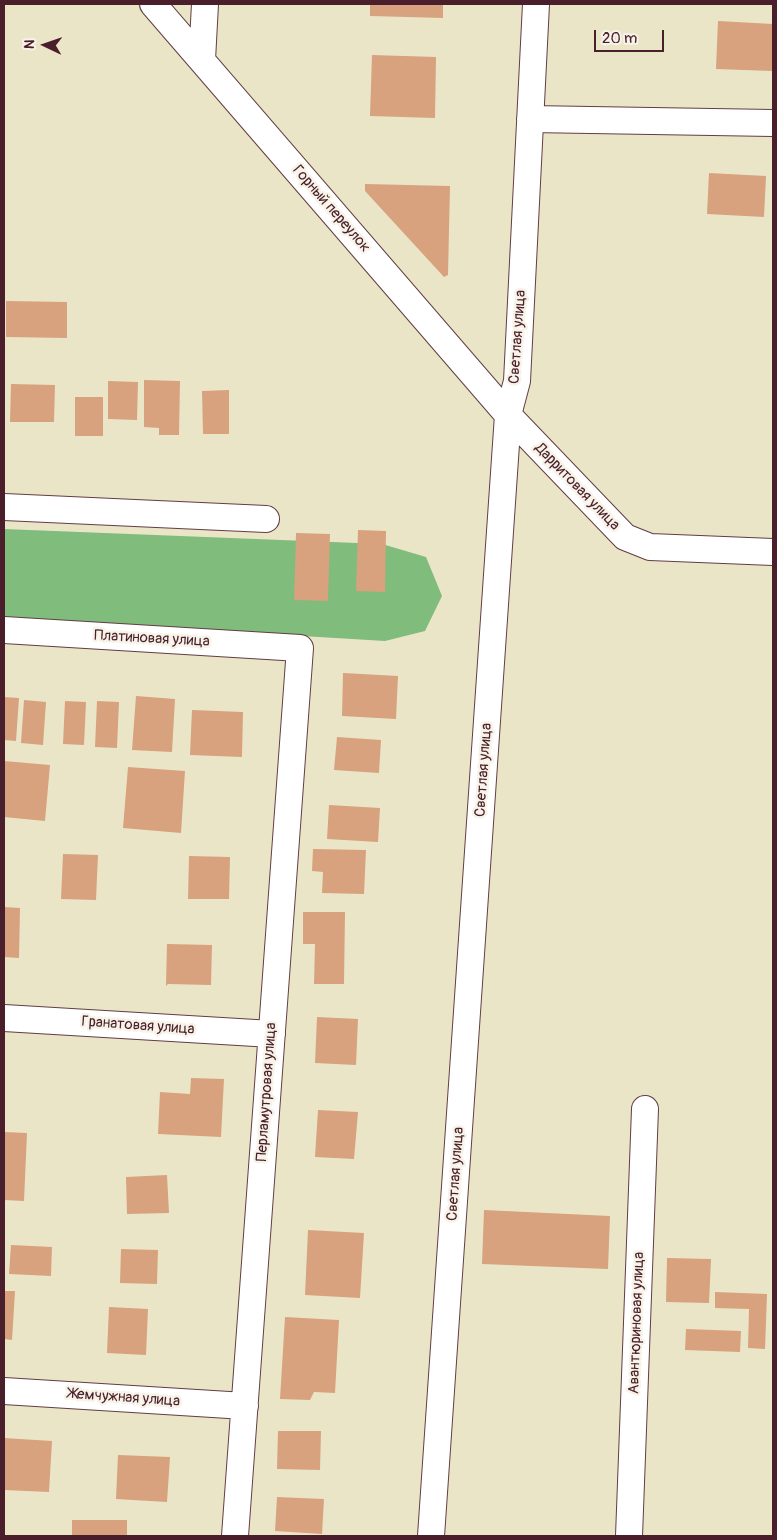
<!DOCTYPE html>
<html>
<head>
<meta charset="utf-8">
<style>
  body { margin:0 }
  #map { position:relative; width:777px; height:1540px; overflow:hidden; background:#ebe5c8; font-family:Pangolin,sans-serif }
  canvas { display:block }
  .frame { position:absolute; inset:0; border:5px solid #4a1f2b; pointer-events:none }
  .north { position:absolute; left:20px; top:20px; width:50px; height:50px; -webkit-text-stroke:4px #f7f3e8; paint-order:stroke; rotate:273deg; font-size:14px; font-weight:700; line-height:20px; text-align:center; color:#4a1f2b }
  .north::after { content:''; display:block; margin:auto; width:18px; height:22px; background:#4a1f2b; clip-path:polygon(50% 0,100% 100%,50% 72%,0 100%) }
  .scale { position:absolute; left:594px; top:30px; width:70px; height:22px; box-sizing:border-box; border:2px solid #4a1f2b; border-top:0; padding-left:6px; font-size:15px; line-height:18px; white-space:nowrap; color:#4a1f2b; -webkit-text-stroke:4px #f7f3e8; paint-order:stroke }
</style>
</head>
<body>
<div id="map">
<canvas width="777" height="1540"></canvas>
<div class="frame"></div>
<div class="north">N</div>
<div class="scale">20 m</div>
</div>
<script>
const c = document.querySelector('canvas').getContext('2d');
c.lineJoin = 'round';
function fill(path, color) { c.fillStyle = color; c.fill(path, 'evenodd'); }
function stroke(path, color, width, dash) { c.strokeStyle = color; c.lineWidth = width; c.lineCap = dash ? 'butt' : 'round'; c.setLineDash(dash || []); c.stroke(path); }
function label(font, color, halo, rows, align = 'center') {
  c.font = font + ' Pangolin,sans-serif'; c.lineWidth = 5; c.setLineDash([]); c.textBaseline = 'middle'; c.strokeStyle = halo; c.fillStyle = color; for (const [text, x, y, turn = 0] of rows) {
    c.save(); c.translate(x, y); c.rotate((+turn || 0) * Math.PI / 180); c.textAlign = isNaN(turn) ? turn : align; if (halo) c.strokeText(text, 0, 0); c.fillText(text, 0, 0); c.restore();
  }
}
const forest = new Path2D(`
  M4,529L382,544L426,557L442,596L425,631L385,641L4,618Z`);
const building = new Path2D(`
  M370,4H443V18L370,16Z
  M718,21L773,24L772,71L716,69Z
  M372,55L436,57L435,118L370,116Z
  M709,173L766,176L764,217L707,214Z
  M365,184L450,186L448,275L444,277L365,191Z
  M6,301L67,302V338L6,337Z
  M144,380L180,381L179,435H159V428L144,427Z
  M108,381L138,382L137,420L108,419Z
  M11,384L55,385L54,422H10Z
  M229,390V434H203L202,391Z
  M75,397H103V436H75Z
  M358,530L386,531L385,592L356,591Z
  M296,533L330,534L328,601L294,600Z
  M343,673L398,676L396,719L342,716Z
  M136,696L175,699L172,752L132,750Z
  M4,697L19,698L16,741L4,740Z
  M24,700L46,702L43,745L21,743Z
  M65,701L86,702L84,745L63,744Z
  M97,701L119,702L117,748L95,747Z
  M192,710L243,712L242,757L190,755Z
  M337,737L381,740L379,773L334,770Z
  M4,761L50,765L45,821L4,817Z
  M128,767L185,771L181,833L123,828Z
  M329,805L380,808L378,842L327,839Z
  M313,849L366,850L364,894L322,893L323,872L312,871Z
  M63,854L98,855L96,900L61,899Z
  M189,856L230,857L229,899H188Z
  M4,907L20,908L19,958L4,957Z
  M303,912H345L344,984H314L315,944H303Z
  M167,944L212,945L211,985L168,984L166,986Z
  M317,1017L358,1019L356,1065L315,1063Z
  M191,1078L224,1079L221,1137L158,1134L160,1092L190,1094Z
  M318,1110L358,1112L354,1159L315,1157Z
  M4,1132L27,1133L24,1201L4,1200Z
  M167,1175L169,1213L127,1214L126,1177Z
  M484,1210L610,1216L608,1269L482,1264Z
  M308,1230L364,1233L360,1298L305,1295Z
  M11,1245L52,1247L51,1276L9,1274Z
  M121,1249L158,1250L157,1284L120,1283Z
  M667,1258L711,1259L709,1303L666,1302Z
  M4,1291H15L12,1340L4,1339Z
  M715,1292L767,1294L765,1349L748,1348L749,1309L715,1308Z
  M109,1307L148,1309L146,1355L107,1353Z
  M285,1317L339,1320L335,1393L314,1392L310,1400L280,1399Z
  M686,1329L741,1331L740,1352L685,1350Z
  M278,1431H321L320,1470L277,1469Z
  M4,1438L52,1441L49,1492L4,1490Z
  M118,1455L170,1457L167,1502L116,1499Z
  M277,1497L324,1499L322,1534L275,1531Z
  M72,1520H127V1536H72Z`);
const minor = new Path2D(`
  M153,4L508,415L625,537L650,547L773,552
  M202,60L205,4
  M530,119L773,123
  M4,507L266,519
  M4,630L300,648L235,1536
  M4,1018L272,1034
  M4,1391L245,1406
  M431,1536L508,415L517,381L536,4
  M629,1536L645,1109`);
const streetNames = [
  ["Горный переулок",331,209,49],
  ["Светлая улица",518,337,-86],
  ["Дарритовая улица",577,487,46],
  ["Платиновая улица",152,639,3],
  ["Светлая улица",484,770,-86],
  ["Гранатовая улица",138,1026,4],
  ["Перламутровая улица",267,1092,-86],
  ["Светлая улица",456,1174,-86],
  ["Авантюриновая улица",637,1323,-88],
  ["Жемчужная улица",124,1398,4]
];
fill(forest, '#80bc7b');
fill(building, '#d7a27d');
stroke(minor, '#623d43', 28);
stroke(minor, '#fff', 26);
label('15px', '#4a1f2b', '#f7f3e8', streetNames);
</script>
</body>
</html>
